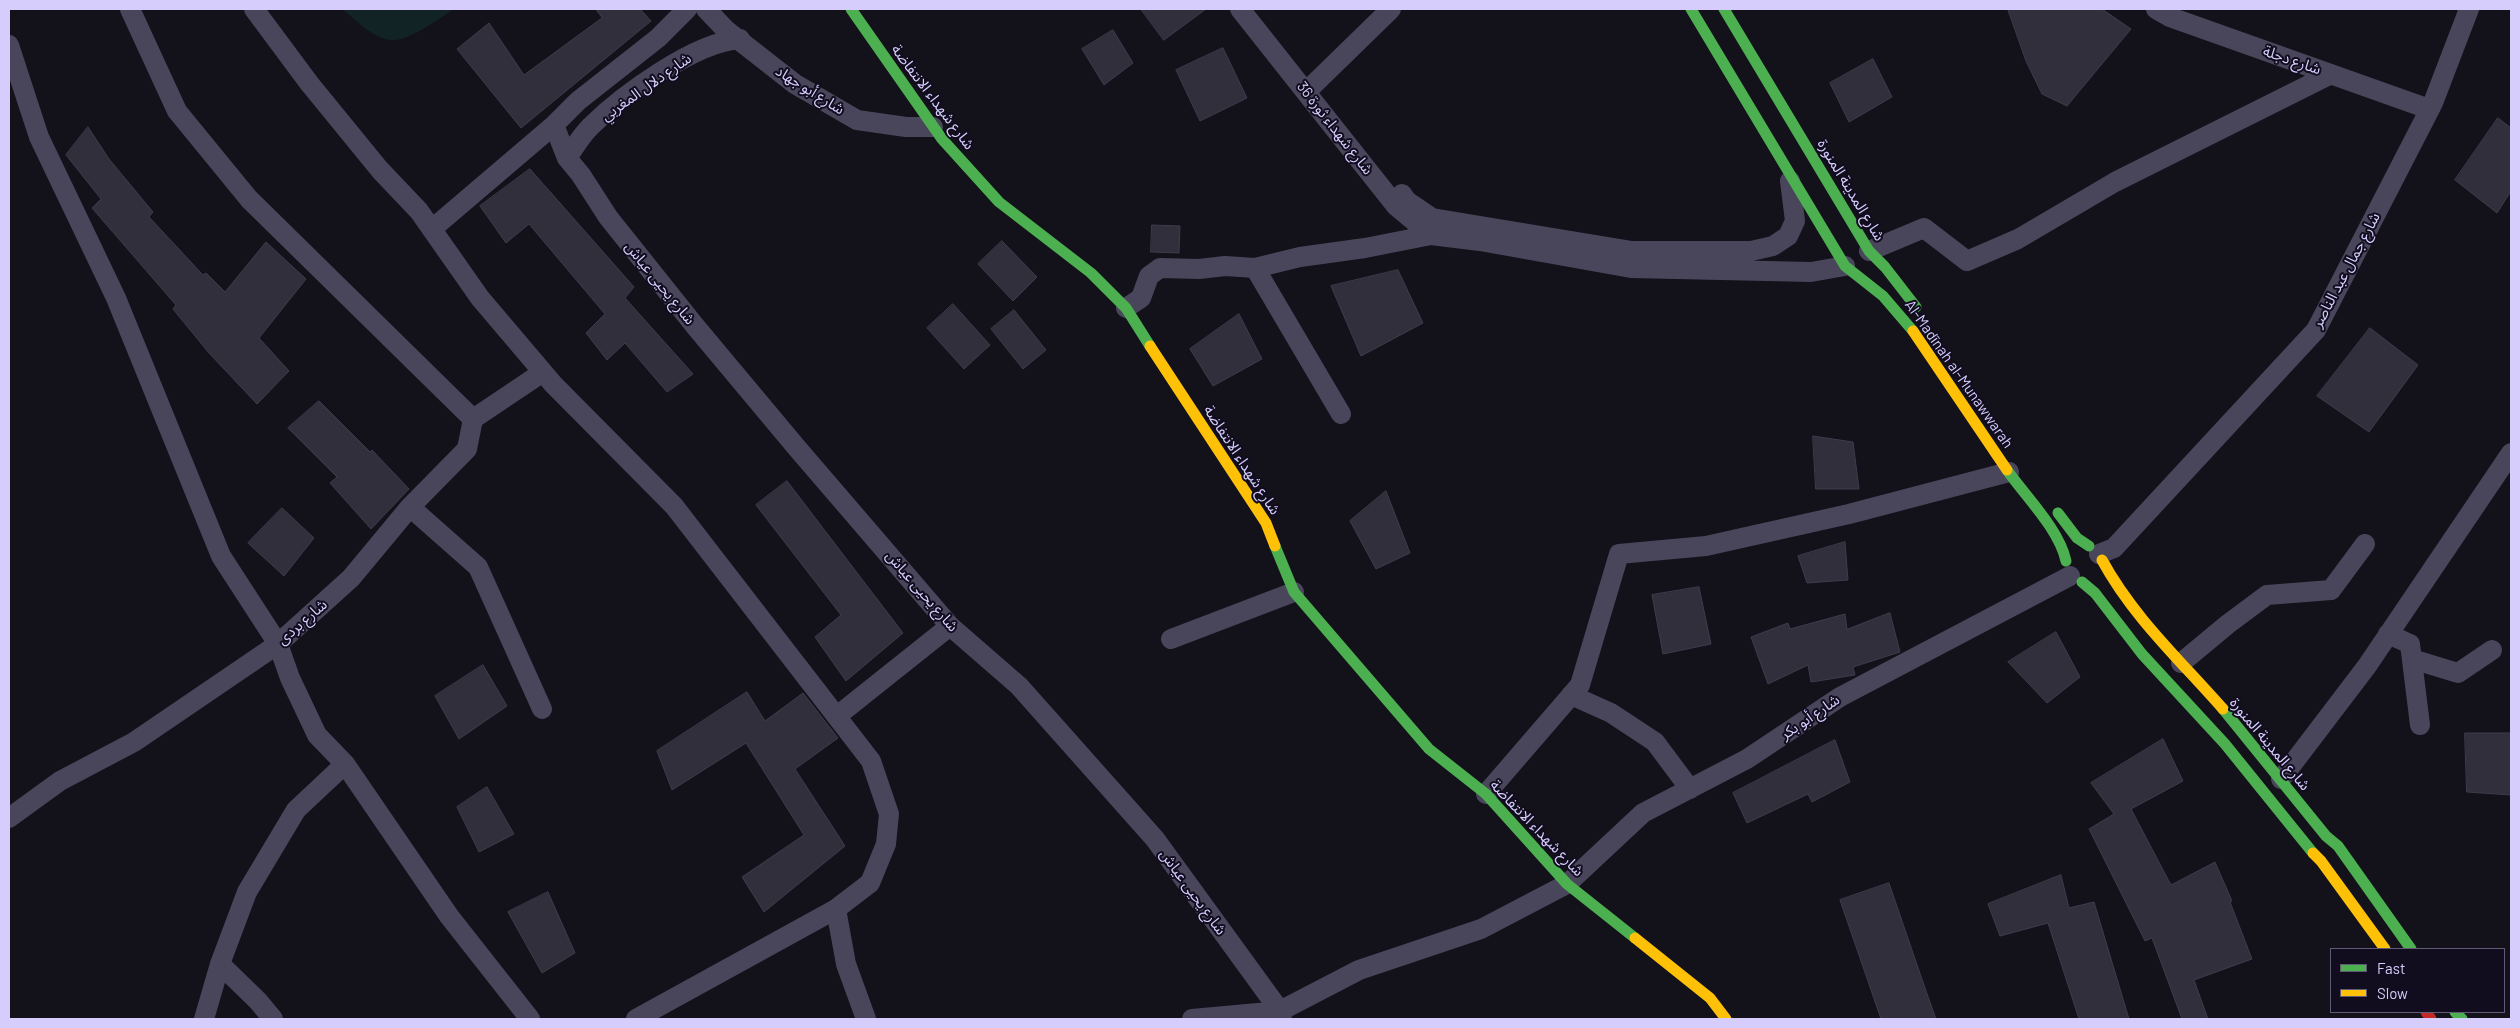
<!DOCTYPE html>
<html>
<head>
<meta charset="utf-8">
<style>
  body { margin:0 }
  #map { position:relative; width:2520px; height:1028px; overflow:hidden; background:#13111a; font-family:Barlow,sans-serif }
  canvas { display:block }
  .frame { position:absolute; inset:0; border:10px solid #d6cdfc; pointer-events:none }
  .legend { position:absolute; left:2330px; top:948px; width:175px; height:65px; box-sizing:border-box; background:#110d1e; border:1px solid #605a77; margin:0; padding:6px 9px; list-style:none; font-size:15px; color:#d6cdfc }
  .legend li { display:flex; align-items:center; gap:10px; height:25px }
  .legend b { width:25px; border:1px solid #605a77 }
</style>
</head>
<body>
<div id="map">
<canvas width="2520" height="1028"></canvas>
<div class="frame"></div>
<ul class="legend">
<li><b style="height:6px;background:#4caf50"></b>Fast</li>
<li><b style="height:6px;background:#ffc107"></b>Slow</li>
</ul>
</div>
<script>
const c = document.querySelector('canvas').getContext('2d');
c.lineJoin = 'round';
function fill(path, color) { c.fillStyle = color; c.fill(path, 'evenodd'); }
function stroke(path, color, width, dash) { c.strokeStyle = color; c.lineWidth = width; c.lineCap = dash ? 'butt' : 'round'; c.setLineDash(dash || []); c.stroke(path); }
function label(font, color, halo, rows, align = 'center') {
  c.font = font + ' Barlow,"Noto Sans Arabic",sans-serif'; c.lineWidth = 4; c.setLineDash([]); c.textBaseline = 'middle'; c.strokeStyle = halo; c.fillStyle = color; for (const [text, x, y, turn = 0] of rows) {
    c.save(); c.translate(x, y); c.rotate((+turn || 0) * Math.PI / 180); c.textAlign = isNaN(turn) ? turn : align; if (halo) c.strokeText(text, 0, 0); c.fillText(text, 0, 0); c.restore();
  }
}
const green = new Path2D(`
  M342,9H454C440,18 408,42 391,40C372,38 356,20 342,9Z`);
const building = new Path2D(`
  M596,9H640L651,21L521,128L457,49L489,23L524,75L602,18Z
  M1141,9H1206L1164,40Z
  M2008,9H2102L2131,29L2067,106L2042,94L2026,61Z
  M1113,30L1133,63L1104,85L1082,49Z
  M1223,48L1247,98L1200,121L1176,70Z
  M1873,59L1892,97L1849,122L1830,83Z
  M2498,118L2511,128V191L2497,213L2455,180Z
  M88,127L109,159L153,212L149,217L203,275L206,273L225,292L266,242L306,279L259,338L289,371L257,404L209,353L173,309L176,305L92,208L101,199L66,155Z
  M530,169L634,287L625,298L693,374L667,392L625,343L607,360L586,333L605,314L529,224L506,243L480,206Z
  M1152,225L1180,226L1179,253L1151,252Z
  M1002,241L1037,277L1013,301L978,264Z
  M1398,270L1423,323L1361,356L1331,286Z
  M953,304L990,345L964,369L927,328Z
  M1014,310L1046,350L1023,369L991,329Z
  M1239,314L1262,359L1213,386L1190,349Z
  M2370,328L2418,365L2369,432L2317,396Z
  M319,401L370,452L372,450L409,489L371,529L330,483L337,477L288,428Z
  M1813,436L1853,442L1859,489H1816Z
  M787,481L903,633L846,681L815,637L841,615L756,505Z
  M1386,491L1410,553L1376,569L1350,521Z
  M282,508L314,538L284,576L248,543Z
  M1845,542L1848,580L1807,583L1798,556Z
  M1699,587L1711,644L1663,654L1652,595Z
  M1890,613L1900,652L1853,667L1855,675L1811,682L1808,665L1768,684L1751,637L1788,623L1790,629L1845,614L1847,629Z
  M2056,632L2080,677L2047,703L2008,662Z
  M483,665L507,706L459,739L435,696Z
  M747,692L765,721L803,693L838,738L795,769L845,846L764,912L742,877L804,835L746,743L672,790L657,751Z
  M2465,733H2511V795L2467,792Z
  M2163,739L2183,781L2131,809L2171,885L2215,862L2232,901L2230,902L2252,959L2194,980L2208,1019H2182L2152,938L2145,941L2089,829L2114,814L2091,783Z
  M1835,740L1850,782L1812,802L1808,794L1747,823L1733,793Z
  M487,787L514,834L479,852L457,807Z
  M2061,875L2069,908L2094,902L2129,1019H2079L2048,923L2000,936L1988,904Z
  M1889,883L1926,991L1936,1019H1881L1840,900Z
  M548,892L575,953L542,973L508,912Z`);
const street = new Path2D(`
  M130,9L177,111L249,199L473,419
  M254,9L309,83L380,170L419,211L480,298L553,384L674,506L871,761L889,814L886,844L870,883L836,909L636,1019
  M706,9L726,30L795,84L857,120L906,127H933
  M1240,9L1396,206L1431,235L1480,241L1631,268L1811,272L1845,266
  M2156,9L2170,17L2429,109
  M9,45L39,137L116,298L221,556L278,644L290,678L317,735L345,764L449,916L530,1019
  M1312,86L1391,9
  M554,125L567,158L581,175L608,217L695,326L797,448L950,626L1019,686L1155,839L1280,1011L1282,1019
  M567,158C574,148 581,136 590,127C622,95 695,42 740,39
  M1402,194L1407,201L1432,218L1632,251H1751L1773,246L1788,236L1795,221L1790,181
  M432,229L554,125L578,101L658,38L687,9
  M1869,251L1924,228L1967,261L2018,239L2115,182L2331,74
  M1255,268L1341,414
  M1126,308L1141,298L1149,276L1160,268L1199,269L1225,266L1255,268L1300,257L1365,248L1431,235
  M410,507L478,567L542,709
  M2099,554L2114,548L2316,330L2433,103L2469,9
  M2388,634L2410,644L2420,725
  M1171,639L1294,592
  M2412,659L2458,673L2492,650
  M2181,663L2228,624L2267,595L2331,590L2365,544
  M1571,695L1611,713L1655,742L1690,789
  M837,716L950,626
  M2281,779L2367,666L2511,453
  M1486,794L1580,685L1619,554L1706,546L1849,514L2009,472
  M9,818L60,781L134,742L278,644L351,578L410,507L467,449L473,419L543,372
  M836,909L846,964L866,1019
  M220,964L258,1001L273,1019
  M204,1019L220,964L247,892L296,810L345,764
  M1192,1019L1280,1011L1359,970L1481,929L1567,884L1643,813L1747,759L1840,697L2070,576`);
const fast = new Path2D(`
  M851,9L942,139L999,202L1091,273L1126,308L1150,346
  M1691,9L1845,266L1883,296L1913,331
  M1724,9L1869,251L1885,267L1916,307
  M2007,470C2026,497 2059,529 2066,561
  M2058,513L2077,538L2089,546
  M1275,546L1294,592L1429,749L1486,794L1567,884L1635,938
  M2082,582L2095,593L2142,654L2225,744L2313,853
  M2223,709L2326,836L2338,846L2411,949
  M2455,1012L2462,1019`);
const slow = new Path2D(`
  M1913,331L2007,470
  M1150,346L1266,523L1275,546
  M2102,560C2133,617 2180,660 2223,709
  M2313,853L2321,861L2385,949
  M1635,938L1710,998L1726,1019`);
const jam = new Path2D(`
  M2426,1012L2431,1019`);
const streetNames = [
  ["شارع دجلة",2292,60,19],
  ["شارع دلال المغربي",646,87,-35],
  ["شارع أبو جهاد",810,90,32],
  ["شارع شهداء الانتفاضة",933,97,53],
  ["شارع شهداء ثورة 36",1335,128,52],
  ["شارع المدينة المنورة",1851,190,59],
  ["شارع جمال عبد الناصر",2346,270,-62],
  ["شارع يحيى عياش",660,283,51],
  ["Al-Madīnah al-Munawwarah",1959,374,55],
  ["شارع شهداء الانتفاضة",1242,460,57],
  ["شارع يحيى عياش",922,591,49],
  ["شارع بردى",302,622,-41],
  ["شارع أبو بكر",1810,717,-34],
  ["شارع المدينة المنورة",2270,744,50],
  ["شارع شهداء الانتفاضة",1537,828,46],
  ["شارع يحيى عياش",1193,892,54]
];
fill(green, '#112325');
fill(building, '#322f3c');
stroke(building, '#403b4d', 1);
stroke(street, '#49465b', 20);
stroke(fast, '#4caf50', 11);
stroke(slow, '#ffc107', 11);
stroke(jam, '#c62828', 11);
label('15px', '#d6cdfc', '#110d1e', streetNames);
</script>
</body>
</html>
